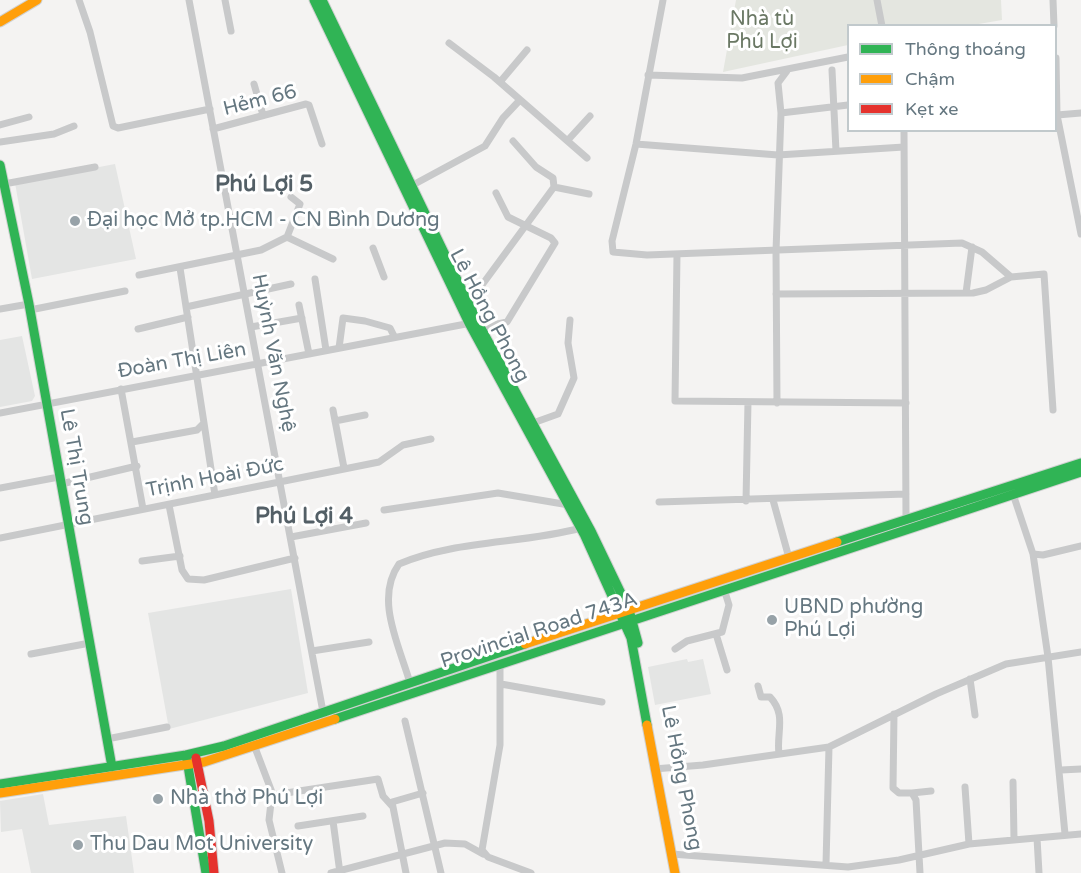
<!DOCTYPE html>
<html>
<head>
<meta charset="utf-8">
<style>
  body { margin:0 }
  #map { position:relative; width:1081px; height:873px; overflow:hidden; background:#f4f3f2; font-family:"Varela Round",sans-serif }
  canvas { display:block }
  .legend { position:absolute; left:847px; top:24px; width:210px; height:108px; box-sizing:border-box; background:#fff; border:2px solid #c1c9cc; margin:0; padding:8px 10px; list-style:none; font-size:18px; color:#657780 }
  .legend li { display:flex; align-items:center; gap:12px; height:30px }
  .legend b { width:30px; border:2px solid #c1c9cc }
</style>
</head>
<body>
<div id="map">
<canvas width="1081" height="873"></canvas>
<ul class="legend">
<li><b style="height:8px;background:#30b455"></b>Thông thoáng</li>
<li><b style="height:8px;background:#ff9f0a"></b>Chậm</li>
<li><b style="height:8px;background:#e5322d"></b>Kẹt xe</li>
</ul>
</div>
<script>
const c = document.querySelector('canvas').getContext('2d');
c.lineJoin = 'round';
function fill(path, color) { c.fillStyle = color; c.fill(path, 'evenodd'); }
function stroke(path, color, width, dash) { c.strokeStyle = color; c.lineWidth = width; c.lineCap = dash ? 'butt' : 'round'; c.setLineDash(dash || []); c.stroke(path); }
function label(font, color, halo, rows, align = 'center') {
  c.font = font + ' "Varela Round",sans-serif'; c.lineWidth = 6; c.setLineDash([]); c.textBaseline = 'middle'; c.strokeStyle = halo; c.fillStyle = color; for (const [text, x, y, turn = 0] of rows) {
    c.save(); c.translate(x, y); c.rotate((+turn || 0) * Math.PI / 180); c.textAlign = isNaN(turn) ? turn : align; if (halo) c.strokeText(text, 0, 0); c.fillText(text, 0, 0); c.restore();
  }
}
const built = new Path2D(`
  M115,164L136,259L32,279L15,183Z
  M22,336L35,396L32,401L0,407V340Z
  M291,589L308,693L169,729L148,613Z
  M687,659L688,662L703,659L711,694L655,705L648,667Z
  M43,794L49,825L126,816L134,873H31L22,829L1,832L0,801Z`);
const green = new Path2D(`
  M736,0H1001L1002,20L967,26H848V45L723,72Z`);
const street = new Path2D(`
  M79,0L90,32L113,126L118,128L210,109
  M189,0L324,717
  M225,0L231,31
  M663,0L636,144L612,241L613,252L647,255L962,243L982,252L1011,277
  M877,0L882,26
  M1053,0L1054,26
  M449,43L494,77L587,158
  M1056,58L1057,115L1081,234
  M832,70L836,151
  M648,75L742,78L848,57
  M500,82L527,50
  M254,84L263,115
  M781,113L848,105
  M1057,115L1081,113
  M0,125L29,117
  M213,129L306,104L309,105L322,144
  M904,130L906,519
  M568,140L590,116
  M0,142L54,134L74,126
  M636,144L778,155L904,147
  M4,184L95,167
  M411,186L485,146L503,118L519,101
  M554,187L589,194
  M287,237L300,204L291,197
  M373,248L384,277
  M677,254L675,401L906,403
  M139,275L261,250L287,237L333,259
  M315,279L326,350
  M966,293L972,247
  M776,294L973,293L986,290L1011,277L1044,274L1053,410
  M468,304L554,187L553,178L536,167L513,141
  M299,305L309,354
  M186,307L291,284
  M0,309L29,304
  M30,310L125,291
  M251,327L302,318
  M138,329L188,317
  M484,333L493,325L507,322L555,243L551,238L508,217L496,193
  M339,348L343,318L365,321L390,328L394,336
  M121,389L143,509
  M777,403L776,251L781,113L778,83L787,71
  M333,410L344,468
  M0,413L471,323
  M335,421L365,415
  M204,423L215,495
  M533,423L558,414L574,378L568,343L570,320
  M132,442L197,430L204,423L180,268
  M61,484L137,466
  M0,488L59,477
  M1013,494L1033,554L1048,657L1065,834
  M773,500L789,558
  M746,501L748,402
  M659,502L906,494
  M169,505L182,570L188,579L204,580L295,558
  M384,510L498,493L569,505
  M291,537L366,523
  M0,538L379,462L403,445L431,439
  M1033,554L1043,555L1081,546
  M142,561L180,556
  M716,634L727,670
  M675,649L687,641L722,632L729,605L724,589
  M312,651L369,642
  M31,654L90,643
  M500,663V745L482,850L488,857L531,873
  M970,679L975,715
  M410,683C400,647 374,599 399,564C455,540 522,544 581,528
  M501,684L602,702
  M758,686L761,697H770C787,715 776,733 779,754
  M894,714L893,788L899,793H912L916,800L920,873
  M405,721L441,873
  M107,739L167,727
  M254,745L273,795L378,779L383,796L392,806
  M654,769L703,765L829,747L936,694L1006,664L1081,652
  M1061,770L1081,769
  M1013,782L1014,839
  M965,787L969,844
  M912,793L931,791
  M272,794L269,820L282,873
  M333,821L340,873
  M298,826L363,816
  M1037,838L1039,873
  M671,854L848,867L899,860L969,844L1081,834
  M826,864L829,747
  M331,873L445,843L465,844L483,854
  M406,873L392,802L423,793`);
const fast = new Path2D(`
  M314,0L469,323L584,534L631,638L647,725
  M322,0L477,321L591,531L629,610L638,643
  M0,165L29,304L112,767
  M837,542L1081,463
  M335,719L1081,472
  M187,760L206,873
  M0,784L186,755L224,746L525,644`);
const slow = new Path2D(`
  M0,22L37,0
  M525,644L837,542
  M647,725L675,873
  M0,793L204,762L335,719`);
const jam = new Path2D(`
  M196,758L209,821L214,873`);
const markers = [
  [75,221,6,"#97a2a8"],
  [772,620,6,"#97a2a8"],
  [158,799,6,"#97a2a8"],
  [78,845,6,"#97a2a8"]
];
const parkNames = [
  ["Nhà tù",762,20],
  ["Phú Lợi",762,43]
];
const streetNames = [
  ["Hẻm 66",260,101,-14],
  ["Lê Hồng Phong",489,316,62],
  ["Huỳnh Văn Nghệ",273,353,79],
  ["Đoàn Thị Liên",182,361,-10],
  ["Lê Thị Trung",76,467,80],
  ["Trịnh Hoài Đức",215,478,-11],
  ["Provincial Road 743A",539,631,-18],
  ["Lê Hồng Phong",681,778,79]
];
const poiNames = [
  ["Đại học Mở tp.HCM - CN Bình Dương",87,221],
  ["UBND phường",784,608],
  ["Phú Lợi",784,631],
  ["Nhà thờ Phú Lợi",170,799],
  ["Thu Dau Mot University",90,845]
];
const quarterNames = [
  ["Phú Lợi 5",264,185],
  ["Phú Lợi 4",304,517]
];
fill(built, '#e4e5e4');
fill(green, '#e4e6e0');
stroke(fast, '#d0d1d1', 11);
stroke(slow, '#d0d1d1', 11);
stroke(jam, '#d0d1d1', 11);
stroke(street, '#c8c9ca', 7);
stroke(fast, '#30b455', 9);
stroke(slow, '#ff9f0a', 9);
stroke(jam, '#e5322d', 9);
for (const [x, y, r, color] of markers) { const dot = new Path2D(); dot.arc(x, y, r, 0, 2 * Math.PI); c.fillStyle = color; c.fill(dot); stroke(dot, '#fff', 2); }
label('20px', '#6a7864', '#fff', parkNames);
label('20px', '#657780', '#fff', streetNames);
label('20px', '#657780', '#fff', poiNames, 'left');
label('bold 22px', '#535f66', '#fff', quarterNames);
</script>
</body>
</html>
